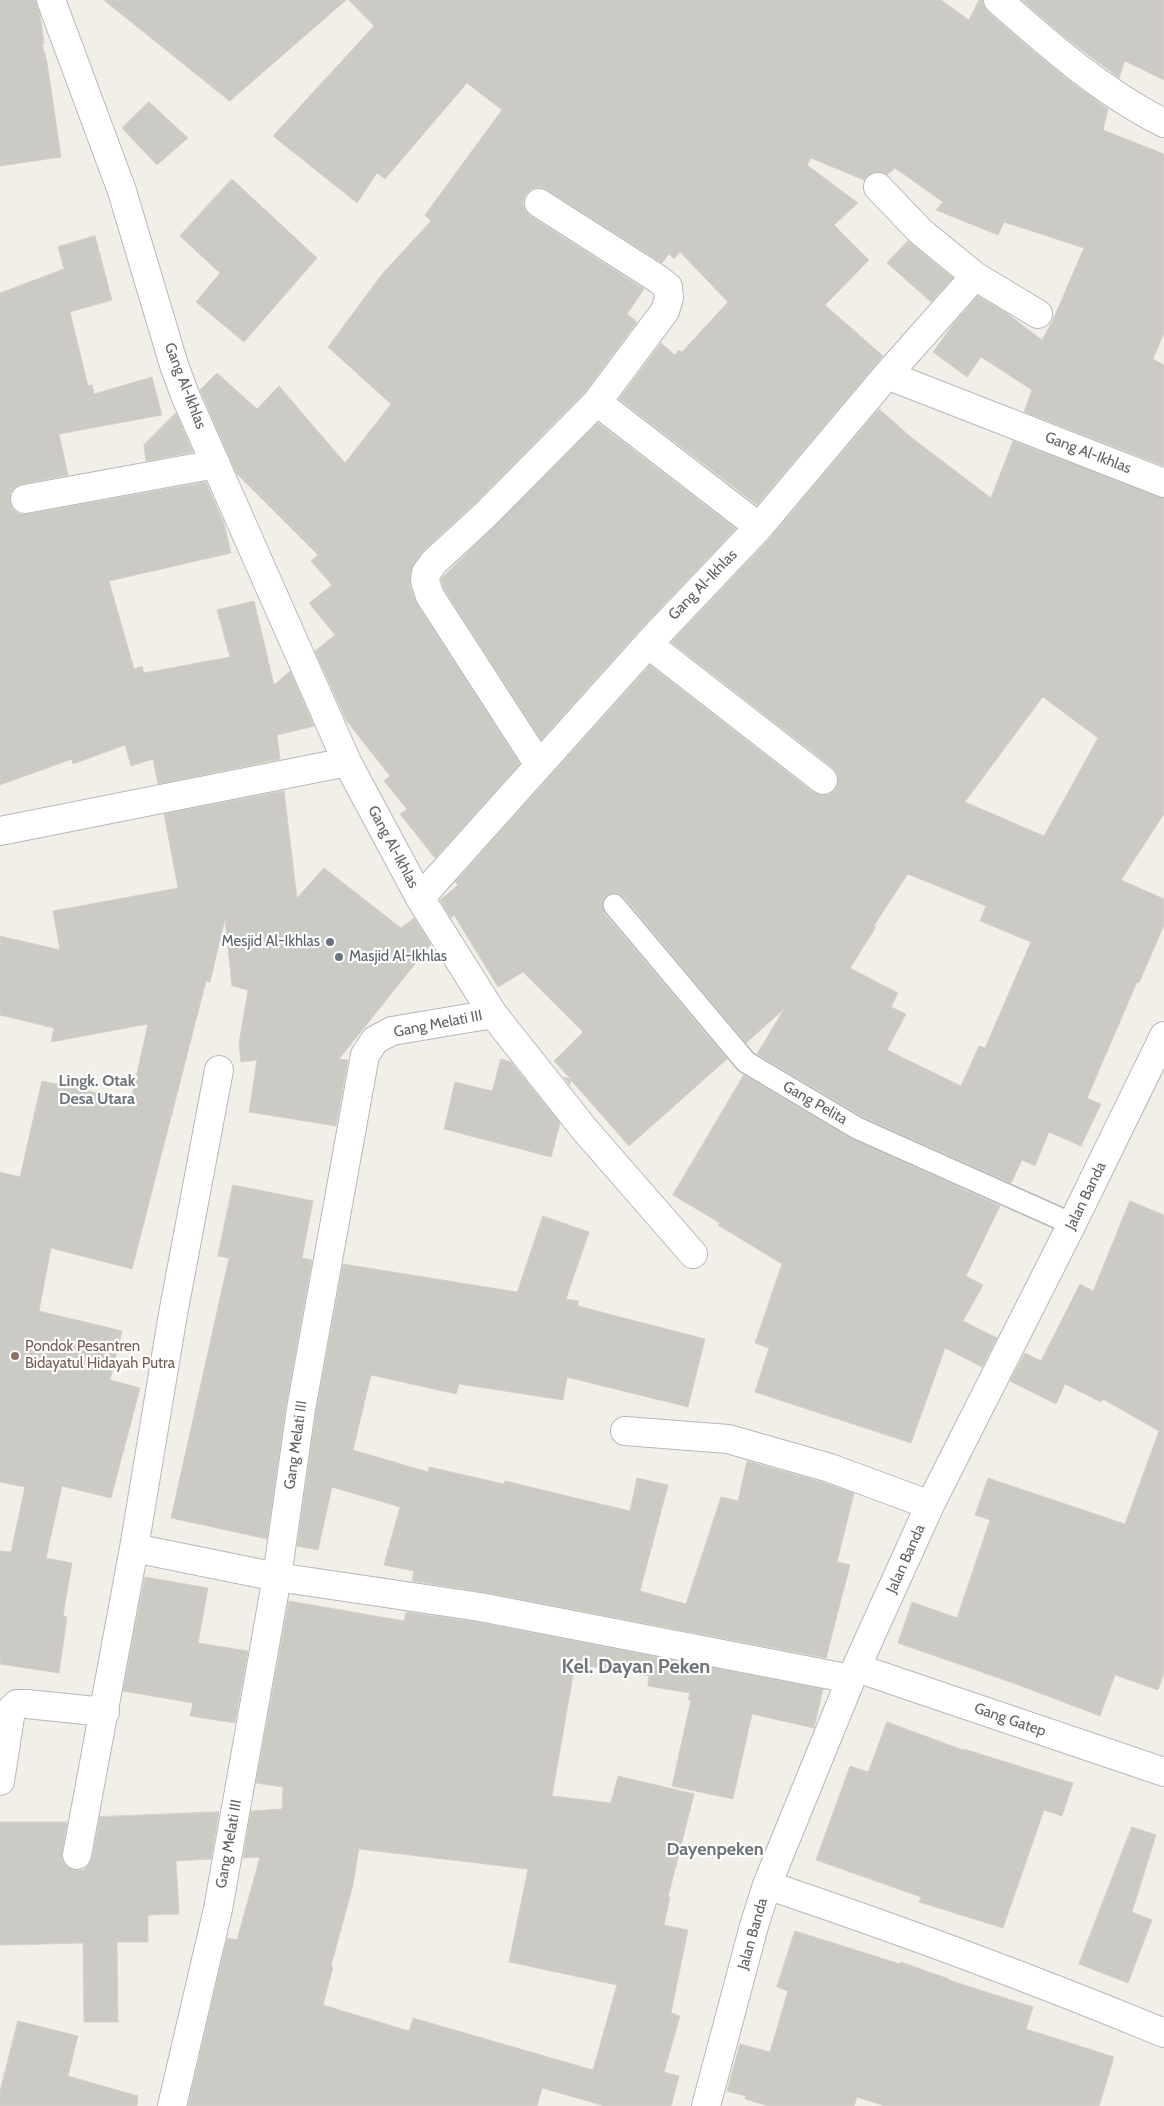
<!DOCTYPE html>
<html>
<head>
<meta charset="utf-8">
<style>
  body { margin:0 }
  canvas { display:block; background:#f1efe8 }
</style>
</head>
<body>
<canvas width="1164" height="2106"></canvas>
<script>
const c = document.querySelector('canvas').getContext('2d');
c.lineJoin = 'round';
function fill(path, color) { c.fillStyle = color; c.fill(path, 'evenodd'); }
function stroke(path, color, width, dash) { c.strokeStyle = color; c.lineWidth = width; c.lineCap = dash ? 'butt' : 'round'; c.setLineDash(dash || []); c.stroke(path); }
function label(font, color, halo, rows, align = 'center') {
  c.font = font + ' Cabin,sans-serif'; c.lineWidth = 4.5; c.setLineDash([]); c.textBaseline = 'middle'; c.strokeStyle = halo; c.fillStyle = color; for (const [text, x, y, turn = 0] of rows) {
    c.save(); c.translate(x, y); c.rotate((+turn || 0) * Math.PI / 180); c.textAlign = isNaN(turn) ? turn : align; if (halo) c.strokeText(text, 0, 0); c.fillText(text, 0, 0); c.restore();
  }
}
const building = new Path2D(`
  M0,0H36L40,15L44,43L42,44L47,62L61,157L0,166Z
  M104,0H346L230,101Z
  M349,0H941L969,20L979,0H983V5L988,12L1027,46L1067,79L1108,109L1103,130L1164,154V333L1153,359L1164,365V466L1024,412L1032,390L981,357L967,377L933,352L954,323L978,296L1005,312L1042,340L1052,322L1084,248L1004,222L998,235L936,210L943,202L895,168L887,175L882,172H874L864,180L811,158L807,165L858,203L834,225L869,260L825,305L883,356L757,505L619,399L661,343L675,355L679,350L682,352L728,302L680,252L674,259L669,254L662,263L547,190L539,187L531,189L526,194L523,202L525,210L530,216L644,289L627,314L637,322L585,392L473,505L423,551L411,571L410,586L417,604L520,764L435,858L400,814L407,809L384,781L390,776L346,720L315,651L335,635L309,603L332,585L311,561L318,555L236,473L200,390L217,373L257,409L279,386L345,463L391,404L328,347L383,273L431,221L425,215L502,110L467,83L385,179L377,173L357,203L273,136L374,26Z
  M1022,0H1164V80L1125,61L1119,78L1066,38Z
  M149,102L188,138L157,165L122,128Z
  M232,179L317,258L244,342L196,302L220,273L180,236Z
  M95,236L112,300L70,312L88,386L92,385L94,394L152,377L162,415L59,434L68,475L22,484L15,487L10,493V502L13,509L19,514H28L206,482L224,523L231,553L109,581L134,669L142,666L144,673L230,657L217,610L254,601L274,685L290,671L314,726L277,735L280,759L158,784L153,759L131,766L125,745L73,764L72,759L0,785V293L64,269L58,247Z
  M908,241L953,278L931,302L887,263Z
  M879,409L912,438L991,498L1013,441L1164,498V814L1121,880L1164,899V925L1139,983L1137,982L1087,1098L1101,1104L1081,1146L1049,1132L1035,1166L1022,1160L1011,1183L863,1117L757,1054L784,1009L746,1043L624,897L619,893H612L606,895L602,900V907L604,913L727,1059L629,1146L571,1080L570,1085L563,1077L571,1079L554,1061L583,1032L523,972L498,987L454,915L451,918L440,900L458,885L455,882L650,665L813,792L821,795H828L835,790L838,782L837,774L833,768L671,642L771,537ZM1043,697L1098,738L1044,836L965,802ZM908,874L986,906L980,921L1031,942L985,1048L979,1046L961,1086L887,1050L906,1014L891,1007L898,993L850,968L876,927L874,926Z
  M176,413L193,452L146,461L144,445Z
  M598,423L736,529L636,634L541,740L444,589L441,579Z
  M284,791L297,898L324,868L401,928L414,918L431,944L339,1059L348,1060L336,1126L249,1112L257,1060L241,1062L239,1043L248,990L232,986L225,919L210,982L206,981L132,1269L51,1248L39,1311L122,1331L110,1380L140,1388L111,1498L62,1486L46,1558L72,1563L63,1616L67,1617L59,1673L0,1664V1551L11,1552L25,1487L0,1482V1172L20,1177L42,1081L131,1100L148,1024L51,1042L54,1028L0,1015V936L60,950L53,911L178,888L164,814Z
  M501,1059L511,1062L560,1123L551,1157L444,1129L455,1082L492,1091Z
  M744,1075L852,1139L1000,1206L966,1276L983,1285L963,1321L997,1338L982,1367L945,1348L911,1443L755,1392L769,1348L755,1343L782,1264L718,1225L720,1223L673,1195Z
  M233,1185L313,1201L302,1258L312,1260L286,1406L267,1539L171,1518L229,1258L218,1256Z
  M1130,1201L1164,1215V1673L1158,1690L1115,1675L1100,1716L1016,1684L898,1643L912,1602L957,1618L990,1520L975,1515L988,1478L1125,1524L1159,1431L1103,1399L1101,1402L1065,1384L1056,1404L1010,1381L1025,1353L1041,1361L1080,1284L1093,1291Z
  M543,1216L589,1232L566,1299L578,1301V1306L705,1339L688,1407L567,1377L563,1400L459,1384L456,1394L371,1375L353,1450L428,1472L429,1467L504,1484L505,1481L630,1511L637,1478L668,1485L640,1591L686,1604L721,1497L738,1501L747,1461L825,1483L854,1493L837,1562L850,1565L826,1658L483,1592L412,1581L414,1571L384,1565L400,1507L332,1487L318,1550L297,1546L316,1412L343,1264L517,1292Z
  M145,1577L208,1588L198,1643L248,1651L235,1723L190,1716L193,1703L123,1691Z
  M289,1601L404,1621L406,1612L477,1622L823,1689L814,1728L752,1714L733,1799L672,1786L691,1700H688L690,1693L648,1686L649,1676L575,1664L552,1796L611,1803L618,1776L694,1794L668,1897H670L664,1925L688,1930L671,2013L680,2016L664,2072L679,2076L671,2106H605L542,2088L537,2106H188L227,1938L237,1940L260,1857L243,1858L251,1811L282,1809L283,1787L256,1783ZM359,1849L528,1869L509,1962L617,1985L593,2070L413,2018L409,2031L323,2005L333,1967L331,1966L353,1885Z
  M887,1722L963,1750L964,1749L1073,1783L1062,1816L1044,1810L1003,1928L919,1902L921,1897L816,1860L850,1766L868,1772Z
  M219,1812L211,1859L176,1861L179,1914L148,1915V1942H117L118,2022H84L83,1943L0,1945V1822H67L62,1852V1860L67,1867L75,1870H83L89,1865L92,1858L100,1817Z
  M1132,1827L1156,1835L1132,1912L1152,1920L1128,1983L1079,1964Z
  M795,1931L900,1964L901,1962L949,1979V1980L1033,2007L1026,2029L1114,2057L1099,2106H885L857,2097L854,2106H768L745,2099L746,2096L727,2091L740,2044L770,2052L788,1991L777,1987Z
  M18,2021L78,2036L68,2076L138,2096L137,2106H0V2092Z`);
const lane = new Path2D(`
  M614,905L746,1062L857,1128L1072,1224`);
const street = new Path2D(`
  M51,0L122,191L174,365L185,395L347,762L420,898L493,1014L585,1130L693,1254
  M998,0C1049,45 1102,92 1164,123
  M878,187L920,231L975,276L1038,314
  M887,375L975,276
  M597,402L759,527
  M25,499L216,464
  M648,644L823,780
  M539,765L430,596L425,581L426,573L434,562L484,516L597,402L665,311L669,298L668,287L658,279L539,203
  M0,831L347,762
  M420,898L648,644L759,527L887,375L1164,483
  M625,1431L728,1439L830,1468L930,1505
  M134,1548L277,1577L480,1607L851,1679
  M857,1668L1164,1772
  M0,1781L11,1710L17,1704H27L105,1712
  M77,1855L134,1548L173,1314L219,1070
  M767,1885C901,1930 1033,1979 1164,2033
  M172,2106L218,1909L277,1577L301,1409L365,1055L375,1040L392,1031L493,1014
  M706,2106L754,1926L767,1885L851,1679L930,1505L1072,1224L1164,1036`);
const markers = [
  [330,942,5,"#6b7280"],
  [339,957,5,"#6b7280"],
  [15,1356,5,"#8d6e63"]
];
const streetNames = [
  ["Gang Al-Ikhlas",185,386,69],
  ["Gang Al-Ikhlas",1088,453,21],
  ["Gang Al-Ikhlas",703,585,-46],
  ["Gang Al-Ikhlas",393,847,62],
  ["Gang Melati III",438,1024,-11],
  ["Gang Pelita",815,1103,30],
  ["Jalan Banda",1086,1196,-64],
  ["Gang Melati III",296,1445,-82],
  ["Jalan Banda",906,1559,-66],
  ["Gang Gatep",1010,1720,19],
  ["Gang Melati III",229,1844,-80],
  ["Jalan Banda",753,1934,-74]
];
const worshipNames = [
  ["Mesjid Al-Ikhlas",320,942],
  ["Masjid Al-Ikhlas",349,957,"left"]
];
const educationNames = [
  ["Pondok Pesantren",25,1347],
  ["Bidayatul Hidayah Putra",25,1364]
];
const neighbourhoodNames = [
  ["Lingk. Otak",97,1081],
  ["Desa Utara",97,1099]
];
const quarterNames = [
  ["Dayenpeken",715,1850]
];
const districtNames = [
  ["Kel. Dayan Peken",636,1667]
];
fill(building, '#cccac5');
stroke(building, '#d6d1c6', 1);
stroke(lane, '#b5b8bc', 24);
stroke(street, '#b5b8bc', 30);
stroke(lane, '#fff', 21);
stroke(street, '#fff', 28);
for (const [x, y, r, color] of markers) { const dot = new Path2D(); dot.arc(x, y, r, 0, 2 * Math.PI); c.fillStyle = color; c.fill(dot); stroke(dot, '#fff', 2); }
label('15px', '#5f6368', '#fff', streetNames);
label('15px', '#5b616d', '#fff', worshipNames, 'right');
label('15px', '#785e54', '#fff', educationNames, 'left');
label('bold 16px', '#70757a', '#fff', neighbourhoodNames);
label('bold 18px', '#70757a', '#fff', quarterNames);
label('bold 20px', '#70757a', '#fff', districtNames);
</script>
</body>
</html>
